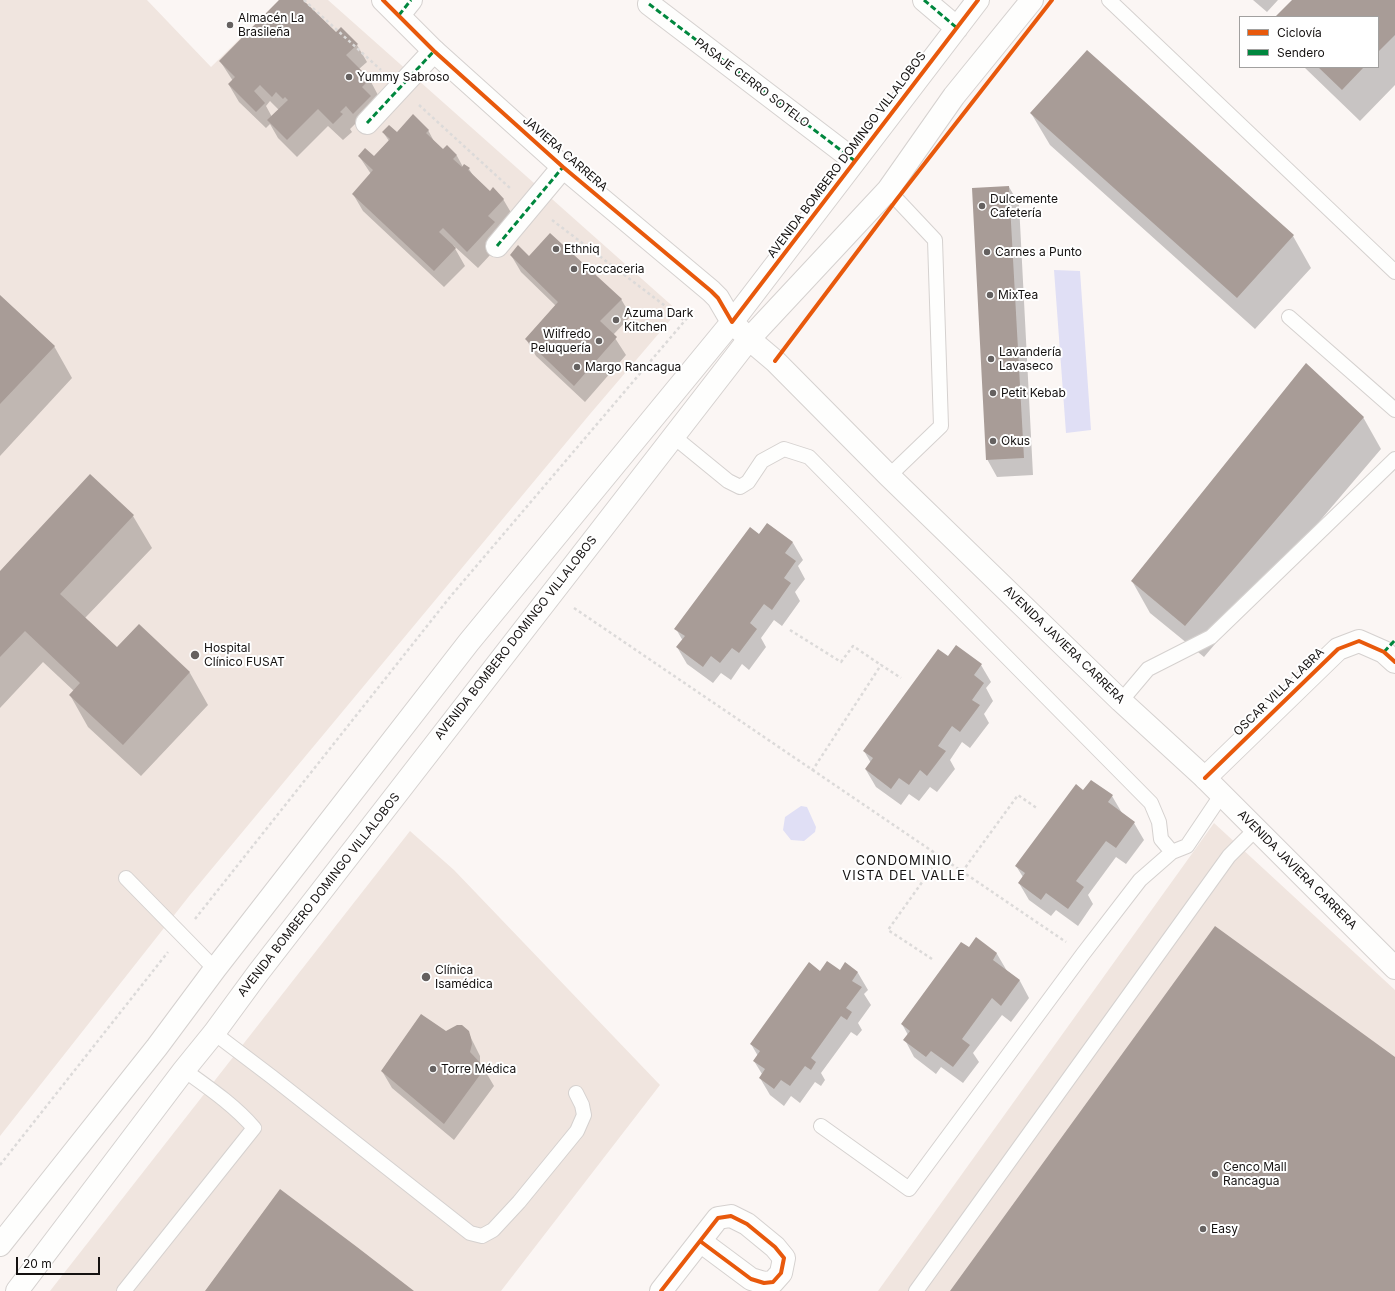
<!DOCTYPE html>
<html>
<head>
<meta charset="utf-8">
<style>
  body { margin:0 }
  #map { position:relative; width:1395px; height:1291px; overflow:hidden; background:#fbf6f4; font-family:Inter,sans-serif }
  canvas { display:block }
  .legend { position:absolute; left:1239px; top:16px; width:140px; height:52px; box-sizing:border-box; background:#fff; border:1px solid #a1a09f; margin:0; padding:5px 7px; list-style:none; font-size:12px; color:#141110 }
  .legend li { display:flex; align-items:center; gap:8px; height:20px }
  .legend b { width:20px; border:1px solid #a1a09f }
  .scale { position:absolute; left:16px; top:1257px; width:84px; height:18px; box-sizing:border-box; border:2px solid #141110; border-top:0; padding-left:5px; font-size:12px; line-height:14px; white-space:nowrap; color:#141110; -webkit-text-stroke:3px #fff; paint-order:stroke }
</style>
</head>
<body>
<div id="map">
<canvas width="1395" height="1291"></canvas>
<ul class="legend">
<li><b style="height:5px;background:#e8590c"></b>Ciclovía</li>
<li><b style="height:5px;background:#00873e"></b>Sendero</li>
</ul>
<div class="scale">20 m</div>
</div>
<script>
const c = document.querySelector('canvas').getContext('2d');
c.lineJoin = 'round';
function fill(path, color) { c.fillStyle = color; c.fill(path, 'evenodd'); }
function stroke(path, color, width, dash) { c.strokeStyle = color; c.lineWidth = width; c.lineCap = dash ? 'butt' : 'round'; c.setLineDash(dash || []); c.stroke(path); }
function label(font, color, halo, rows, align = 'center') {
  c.font = font + ' Inter,sans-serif'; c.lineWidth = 4; c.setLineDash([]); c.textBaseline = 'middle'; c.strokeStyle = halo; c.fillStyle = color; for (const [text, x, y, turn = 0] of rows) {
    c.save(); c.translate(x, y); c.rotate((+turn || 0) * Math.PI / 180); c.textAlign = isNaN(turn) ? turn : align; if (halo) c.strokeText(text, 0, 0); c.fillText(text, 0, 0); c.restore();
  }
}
const built = new Path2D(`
  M0,0H147L211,67L279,0H328L678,311L590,414L190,895L0,1136Z
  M1214,823L1395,990V1291H878Z
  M410,831L454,870L660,1085L501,1291H50Z`);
const water = new Path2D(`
  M1054,270L1080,271L1091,430L1066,433Z
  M801,806L807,807L816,827L815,832L804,841L791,840L783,830L785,817Z`);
const shadow = new Path2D(`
  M281,0H302L336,34L357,45L367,62L359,69L370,80L379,97L363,131L356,123L350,129L352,132L343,140L328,126L297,157L278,138L270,124L266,128L239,102L229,85L233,81L220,61ZM270,101L279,110L272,117L266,106Z
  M1253,0H1278L1267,12Z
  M1293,0H1395V85L1360,121L1304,67H1378V17H1277Z
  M1031,113L1293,236L1311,268L1255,329L1050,145Z
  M428,130L436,145L443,151L447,147L457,156L463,167L469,169L474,177L490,192L503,199L513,216L504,240L478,268L453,245L465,266L444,287L363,211L353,194L371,174L359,156L374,158L389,141L383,132L397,133Z
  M1009,187L1019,204L1033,475L997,477L987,459Z
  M511,255L529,257L621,299L631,316L613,335L626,355L585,402L536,356L526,339L556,306L521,272Z
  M0,296L54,346L72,378L0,456Z
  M1363,417L1381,449L1204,657L1150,613L1132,581Z
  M90,476L133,516L152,548L85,618L117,648L139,626L190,673L208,705L141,776L88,727L70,695L74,691L43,662L0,708V572Z
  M768,524L793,543L803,560L798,566L805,579L795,592L800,601L782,626L774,620L761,638L766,647L749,670L742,664L731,680L721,673L713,683L687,664L677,647L683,641L676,629Z
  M948,658L981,665L991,682L986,688L993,701L984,714L989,723L970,748L962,742L950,760L955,769L937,792L930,787L919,801L909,794L901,805L876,787L866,770L871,763L864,751Z
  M1083,791L1112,796L1122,813L1134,823L1144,840L1126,864L1116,857L1088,895L1093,904L1078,926L1056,910L1051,916L1029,900L1019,883L1023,877L1016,866Z
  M976,939L997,954L1007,971L1020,981L1029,998L1011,1022L1002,1015L973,1053L979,1062L963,1083L941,1067L936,1074L914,1057L905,1040L908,1035L902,1024L969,949Z
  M846,964L858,973L868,990L864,994L871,1005L858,1023L862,1030L857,1036L851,1032L821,1073L825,1080L821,1086L815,1082L800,1103L791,1096L784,1106L770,1095L760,1078L762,1074L754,1061L758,1056L751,1044L821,972L840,971Z
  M468,1032L480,1056V1065L484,1069L494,1086L454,1140L392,1088L382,1071Z`);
const building = new Path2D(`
  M279,0H303L336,32L341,27L358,44L346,55L370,79L362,87L371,96L353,114L346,106L340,112L343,114L333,124L318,109L287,140L267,120L288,100L285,97L283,99L276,92L272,97L260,85L254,91L265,103L256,112L228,84L235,77L219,61Z
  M1292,0H1395V35L1378,52V17H1275Z
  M1087,50L1294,235L1237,298L1030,113Z
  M1318,67H1364L1342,90Z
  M413,114L429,130L426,133L443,149L447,145L457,155L453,159L462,167L464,164L470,168L468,170L490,191L493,187L504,199L488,216L495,222L467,252L443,228L439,232L456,248L434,271L352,194L373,170L358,156L365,148L374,156L390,139L382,132L389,125L397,132Z
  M1009,186L1024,458L986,460L972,188Z
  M550,233L622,299L600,321L617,337L574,386L525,339L558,302L510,255L518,245L529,256Z
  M0,295L55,346L0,404Z
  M1306,363L1364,417L1185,626L1131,581Z
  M90,474L134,515L60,594L117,647L139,624L190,672L123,745L69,695L80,683L25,631L0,657V571Z
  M767,523L793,542L785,553L796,561L784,578L791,583L772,610L764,604L750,623L757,629L739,653L732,648L720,663L711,656L703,667L676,647L685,636L674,629L750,527L759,534Z
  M956,645L982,664L974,675L984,683L972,700L980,705L960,732L952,726L938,746L946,751L927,776L920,770L909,785L899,778L891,789L865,769L873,758L863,751L938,649L948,656Z
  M1091,780L1113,795L1108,802L1135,822L1116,848L1106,841L1076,881L1084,887L1068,909L1046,893L1041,900L1018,883L1025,873L1015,866L1076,784L1083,790Z
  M1215,926L1395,1057V1291H950Z
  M976,937L997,953L993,960L1020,980L1001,1006L992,998L962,1039L970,1045L953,1067L931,1051L926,1057L903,1040L910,1031L901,1024L961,942L969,947Z
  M827,961L840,970L845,962L858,972L852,981L862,987L846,1008L852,1012L847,1020L841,1016L811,1058L816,1062L811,1070L805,1066L790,1086L781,1080L774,1089L759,1078L765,1069L753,1061L760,1051L750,1044L809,962L820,971Z
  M421,1014L446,1031L457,1025H462L469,1031L471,1038L472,1044L470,1052L485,1068L444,1124L381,1071Z
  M280,1189L357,1247L414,1291H205Z`);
const path = new Path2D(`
  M304,0L381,70
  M419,105L511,189
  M552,220L685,321
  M574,608L1066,942
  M790,630L841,662L853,646L881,665
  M812,771L881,665L901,678
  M962,872L1018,795L1038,809
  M195,919L450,597L694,310
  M932,959L888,930L940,857
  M0,1165L168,952`);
const lane = new Path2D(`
  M1109,0L1395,272
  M888,190L935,240L941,426L889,476
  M1289,317L1395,410
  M673,436L728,481L740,487L748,482L762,461L784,449L809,457L1151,803L1159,822L1161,839L1172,852
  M1121,701L1148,669L1211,637L1395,459
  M126,878L215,969
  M214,1033L272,1077L470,1233L482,1236L493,1230L519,1202L577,1131L584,1115L582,1105L576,1093
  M821,1126L909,1189L1083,954L1140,880L1172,852L1187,846L1222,794
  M124,1291L254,1128C234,1105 209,1088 184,1070
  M916,1291L1229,856L1256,829`);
const street = new Path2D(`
  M924,0L957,28
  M649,4L855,161
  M399,15L411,0
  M367,123L434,51
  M497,246L563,167
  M732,322L978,0
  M749,339L888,190L954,96L1032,0
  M1205,778L1338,649L1359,641L1384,652L1395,662
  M661,1291L718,1218L731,1216L747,1224L775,1247L784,1258L781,1273L773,1282L764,1283L751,1279L700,1241`);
const secondary = new Path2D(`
  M383,0L434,51L563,167L711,291L718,298L732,322L749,339L775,361L889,476L1121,701L1205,778L1395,968
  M0,1245L157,1047L215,969L469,642L732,322
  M17,1291L184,1070L214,1033L258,973L749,339`);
const quiet = new Path2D(`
  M924,0L957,28
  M649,4L855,161
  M399,15L411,0
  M367,123L434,51
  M497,246L563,167
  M1384,652L1395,640`);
const cycleway = new Path2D(`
  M383,0L434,51L563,167L711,291L718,298L732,322L978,0
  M775,361L897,199L1052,0
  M1205,778L1338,649L1359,641L1384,652L1395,662
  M661,1291L718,1218L731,1216L747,1224L775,1247L784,1258L781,1273L773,1282L764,1283L751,1279L700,1241`);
const markers = [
  [230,25,4,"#656160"],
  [349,77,4,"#656160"],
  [982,206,4,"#656160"],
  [556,249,4,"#656160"],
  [987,252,4,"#656160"],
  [574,269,4,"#656160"],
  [990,295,4,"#656160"],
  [616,320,4,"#656160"],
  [599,341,4,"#656160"],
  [991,359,4,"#656160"],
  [577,367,4,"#656160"],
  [993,393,4,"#656160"],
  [993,441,4,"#656160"],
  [195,655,5,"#656160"],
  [426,977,5,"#656160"],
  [433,1069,4,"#656160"],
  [1215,1174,4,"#656160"],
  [1203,1229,4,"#656160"]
];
const poiNames = [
  ["Almacén La",238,18],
  ["Brasileña",238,32],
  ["Yummy Sabroso",357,77],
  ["Dulcemente",990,199],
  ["Cafetería",990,213],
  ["Ethniq",564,249],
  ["Carnes a Punto",995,252],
  ["Foccaceria",582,269],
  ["MixTea",998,295],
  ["Azuma Dark",624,313],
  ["Kitchen",624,327],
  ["Wilfredo",591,334,"right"],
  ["Peluquería",591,348,"right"],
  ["Lavandería",999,352],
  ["Lavaseco",999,366],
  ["Margo Rancagua",585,367],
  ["Petit Kebab",1001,393],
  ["Okus",1001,441],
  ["Hospital",204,648],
  ["Clínico FUSAT",204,662],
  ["Clínica",435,970],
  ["Isamédica",435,984],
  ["Torre Médica",441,1069],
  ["Cenco Mall",1223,1167],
  ["Rancagua",1223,1181],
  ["Easy",1211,1229]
];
const streetNames = [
  ["PASAJE CERRO SOTELO",752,83,37],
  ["JAVIERA CARRERA",565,154,41],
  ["AVENIDA BOMBERO DOMINGO VILLALOBOS",847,155,-53],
  ["AVENIDA BOMBERO DOMINGO VILLALOBOS",516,638,-52],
  ["AVENIDA JAVIERA CARRERA",1064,645,44],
  ["OSCAR VILLA LABRA",1279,692,-44],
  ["AVENIDA JAVIERA CARRERA",1297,870,45],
  ["AVENIDA BOMBERO DOMINGO VILLALOBOS",319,895,-52]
];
const neighbourhoodNames = [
  ["CONDOMINIO",904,861],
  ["VISTA DEL VALLE",904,876]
];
fill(built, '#f0e5df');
fill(water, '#e0dff5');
fill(shadow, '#0003');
fill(building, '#a89c97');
stroke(lane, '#d5d1cf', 16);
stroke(street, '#d5d1cf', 24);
stroke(secondary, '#d5d1cf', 24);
stroke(path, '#dcdad9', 2.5, [3, 3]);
stroke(lane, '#fefefd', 14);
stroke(street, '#fefefd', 22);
stroke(secondary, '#fefefd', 22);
stroke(quiet, '#00873e', 3, [6, 3]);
stroke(cycleway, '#e8590c', 4);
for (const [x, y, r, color] of markers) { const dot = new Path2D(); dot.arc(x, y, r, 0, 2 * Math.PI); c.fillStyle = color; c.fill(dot); stroke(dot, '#fff', 1.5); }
label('12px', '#141110', '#fff', poiNames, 'left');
label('12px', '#141110', '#fff', streetNames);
c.letterSpacing = '1px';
label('13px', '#141110', '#fff', neighbourhoodNames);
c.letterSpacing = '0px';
</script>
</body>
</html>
